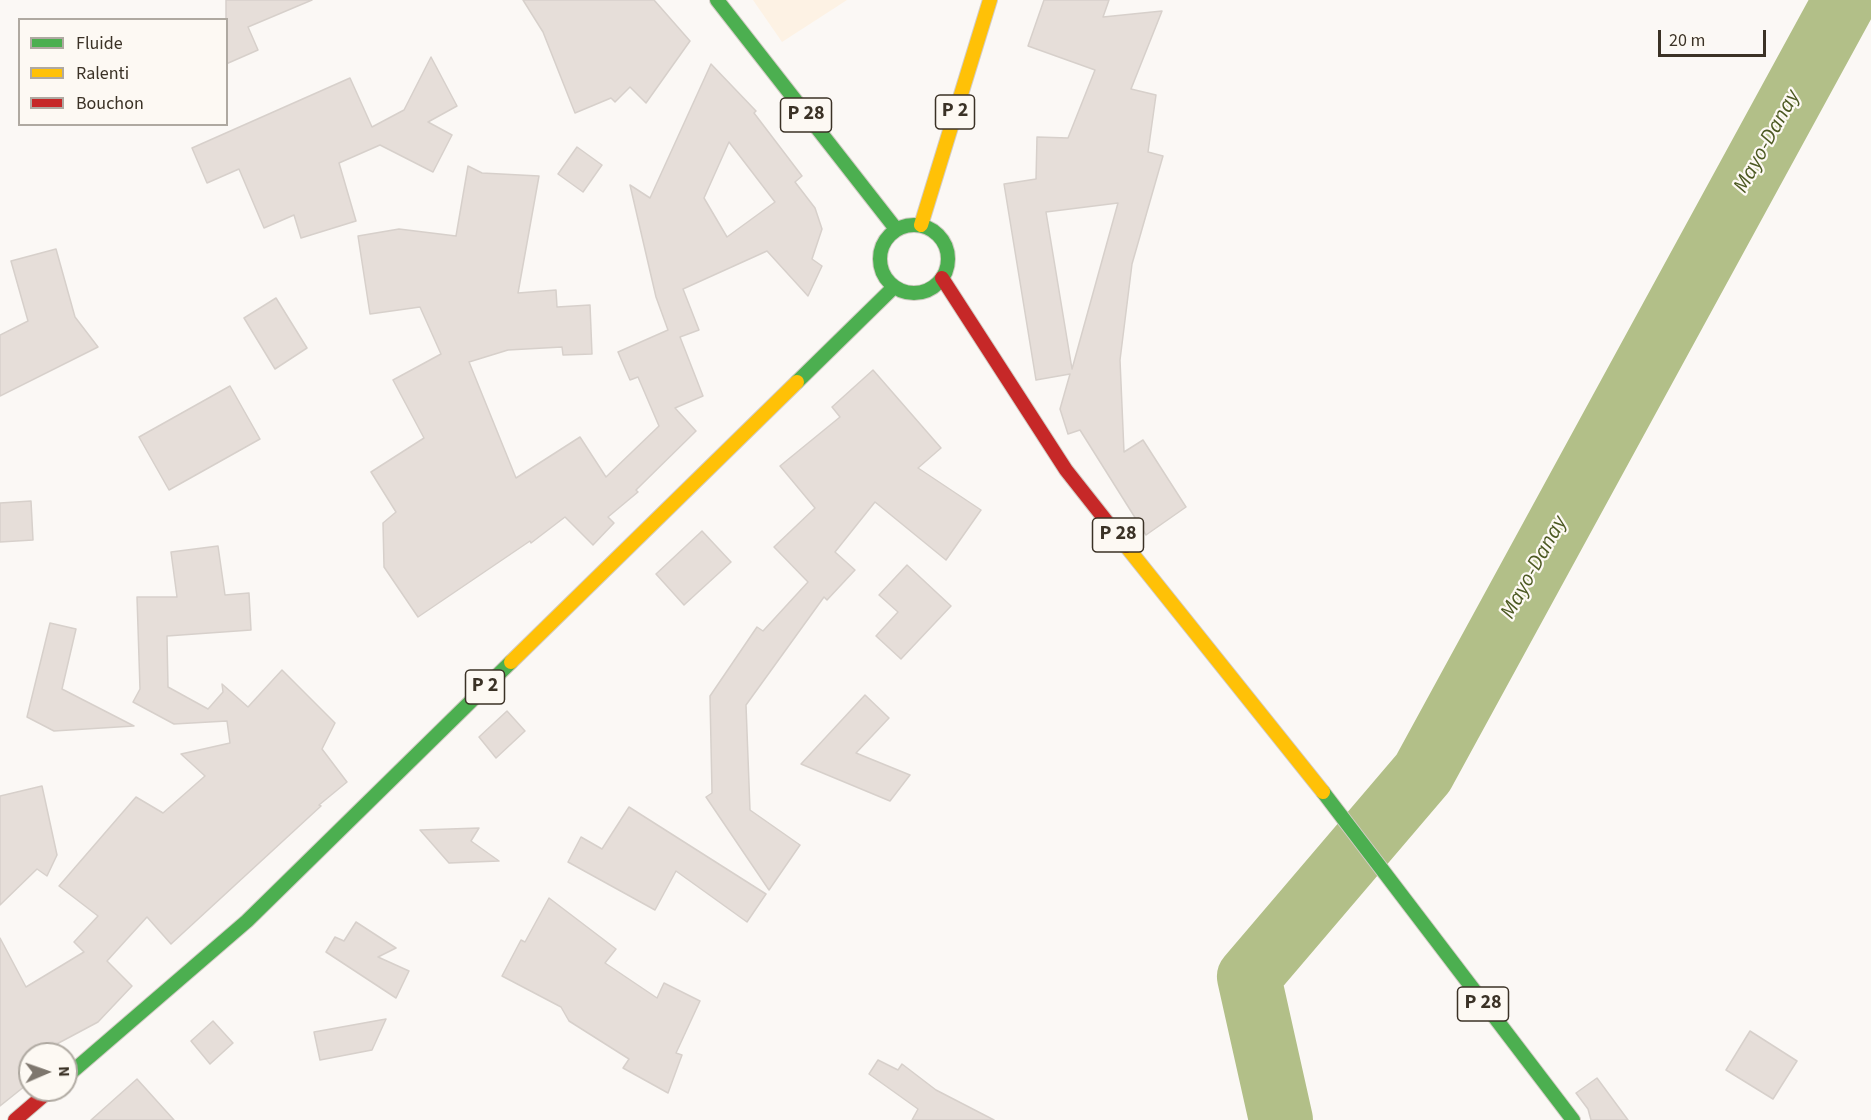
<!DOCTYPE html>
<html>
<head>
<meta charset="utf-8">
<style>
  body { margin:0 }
  #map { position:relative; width:1871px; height:1120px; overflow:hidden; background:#fbf8f5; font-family:"Source Sans 3",sans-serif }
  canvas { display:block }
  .legend { position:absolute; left:18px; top:18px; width:210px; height:108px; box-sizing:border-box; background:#fdf9f3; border:2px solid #afa9a1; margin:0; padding:8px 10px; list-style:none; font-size:18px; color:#3b3226 }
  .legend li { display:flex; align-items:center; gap:12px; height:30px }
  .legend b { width:30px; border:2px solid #afa9a1 }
  .north { position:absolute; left:18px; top:1042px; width:60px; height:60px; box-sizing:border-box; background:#fdf9f3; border:2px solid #afa9a1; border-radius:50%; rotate:88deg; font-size:16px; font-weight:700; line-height:24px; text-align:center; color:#3b3226 }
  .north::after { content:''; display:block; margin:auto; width:21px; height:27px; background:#7e776e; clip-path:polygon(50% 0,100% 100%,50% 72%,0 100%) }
  .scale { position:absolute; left:1658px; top:30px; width:108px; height:27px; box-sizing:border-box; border:3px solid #3b3226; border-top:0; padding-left:8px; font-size:18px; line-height:21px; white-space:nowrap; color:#3b3226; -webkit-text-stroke:4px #fdf9f3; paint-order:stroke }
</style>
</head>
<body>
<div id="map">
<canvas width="1871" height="1120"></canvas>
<ul class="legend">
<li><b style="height:8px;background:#4caf50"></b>Fluide</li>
<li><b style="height:8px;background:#ffc107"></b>Ralenti</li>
<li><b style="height:8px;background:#c62828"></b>Bouchon</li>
</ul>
<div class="north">N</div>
<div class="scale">20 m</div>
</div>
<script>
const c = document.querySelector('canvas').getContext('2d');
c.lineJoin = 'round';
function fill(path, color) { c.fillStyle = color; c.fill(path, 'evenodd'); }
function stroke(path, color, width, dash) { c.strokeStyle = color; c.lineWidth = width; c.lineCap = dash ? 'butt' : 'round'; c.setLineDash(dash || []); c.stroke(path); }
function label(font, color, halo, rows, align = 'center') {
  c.font = font + ' "Source Sans 3",sans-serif'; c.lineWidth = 4.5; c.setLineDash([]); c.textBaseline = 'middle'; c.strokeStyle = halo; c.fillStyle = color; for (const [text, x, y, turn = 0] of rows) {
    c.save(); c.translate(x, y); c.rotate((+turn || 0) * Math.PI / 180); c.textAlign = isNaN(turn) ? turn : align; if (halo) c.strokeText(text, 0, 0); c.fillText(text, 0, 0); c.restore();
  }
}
const built = new Path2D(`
  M753,0H847L782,42Z`);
const river = new Path2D(`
  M1281,1120L1249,977L1423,773L1845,0`);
const building = new Path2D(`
  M226,0H312L248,27L258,50L226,64Z
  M523,0H654L690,41L646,103L630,87L615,102L611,98L575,113L543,32Z
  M1044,0H1109L1103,17L1162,11L1131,89L1156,95L1148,152L1163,156L1132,264L1120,360L1124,452L1143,440L1186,507L1146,535L1080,430L1068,434L1060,409L1070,374L1036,380L1004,184L1036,179L1037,137L1068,138L1095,70L1028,46ZM1118,203L1072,369L1046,212Z
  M431,57L457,106L428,122L452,135L433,172L380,145L339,163L356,221L301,238L294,215L264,228L239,169L207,183L192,148L350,78L372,127L404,110Z
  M711,64L756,111L754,113L802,176L795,182L815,208L822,229L812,259L822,266L808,296L767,251L683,289L699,330L680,337L703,396L675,408L696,431L636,490L638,492L608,517L614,523L593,545L565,517L531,543L530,541L418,617L384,567L383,523L396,512L371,472L424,438L393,380L441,354L420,307L370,314L358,236L399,229L456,236L468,166L482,173L539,176L518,293L556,290L557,307L590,305L592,354L563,355L562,347L508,350L469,362L516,478L580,437L606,477L659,426L638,377L630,380L618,352L668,330L656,297L630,185L650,198ZM729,142L775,202L727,237L704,198Z
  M577,147L602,165L583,192L558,174Z
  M56,249L75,317L98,347L0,396V335L28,321L11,261Z
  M276,298L307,348L275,369L244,318Z
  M873,370L941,448L918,468L981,510L946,560L875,502L835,552L855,570L827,600L824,597L746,705L750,810L800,845L769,890L706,797L712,793L710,696L757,627L763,631L808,582L774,547L815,508L780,466L840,417L832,407Z
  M230,386L260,439L169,490L139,437Z
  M31,501L33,540L0,542V503Z
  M702,531L731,562L684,605L656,574Z
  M218,546L225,595L249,593L251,630L167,636L168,687L208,709L223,692L222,684L248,707L282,670L335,723L322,749L347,782L319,805L321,806L171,944L147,917L107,961L132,986L98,1022L38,1054H30V1082L0,1106V938L26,987L84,952L74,942L98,916L59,886L136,797L163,813L205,776L181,754L230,743L227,721L174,724L133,702L140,689L137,597H177L171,552Z
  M907,565L951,606L901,659L876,636L898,612L879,595Z
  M50,623L76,629L62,689L134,726L54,731L27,717Z
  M865,695L889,718L856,753L910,775L890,801L801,764Z
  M507,711L525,731L496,758L479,737Z
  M42,786L57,855L47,876L37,869L0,905V796Z
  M629,807L766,894L747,922L676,871L655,910L568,862L581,837L602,849Z
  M479,828L471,841L499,861L449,863L420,830Z
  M549,898L616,949L605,963L657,998L664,983L700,1001L676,1053L682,1055L668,1093L623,1068L629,1059L569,1021L561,1007L502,976L521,940L525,942Z
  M356,922L396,948L378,957L409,971L396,998L326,952L335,937L344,941Z
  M386,1019L372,1050L320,1060L314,1032Z
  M213,1021L233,1043L210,1064L191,1041Z
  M1750,1031L1797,1061L1773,1099L1726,1070Z
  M878,1060L898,1070L902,1064L936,1090L994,1120H912L918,1109L869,1074Z
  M1597,1078L1628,1120H1591L1588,1109L1576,1093Z
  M137,1079L174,1120H91Z`);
const fast = new Path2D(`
  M717,0L896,229
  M880 259a34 34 0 1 1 68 0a34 34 0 1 1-68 0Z
  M797,382L894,287
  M1323,792L1573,1120
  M66,1077L247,921L511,662`);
const slow = new Path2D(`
  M921,225L990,0
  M1126,546L1323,792
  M511,662L797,382`);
const jam = new Path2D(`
  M942,278L1066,470L1126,546
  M15,1120L50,1090`);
const shields = [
  [955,112,39],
  [806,115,51],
  [1118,535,51],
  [485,687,39],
  [1483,1004,51]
];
const shieldNames = [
  ["P 2",955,112],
  ["P 28",806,115],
  ["P 28",1118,535],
  ["P 2",485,687],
  ["P 28",1483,1004]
];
const waterNames = [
  ["Mayo-Danay",1768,142,-61],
  ["Mayo-Danay",1535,568,-61]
];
fill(built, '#fdf2e4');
stroke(river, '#b2bf88', 64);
fill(building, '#e6ded9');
stroke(building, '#d7d0cb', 1.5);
stroke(fast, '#d2ccc5', 16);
stroke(slow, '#d2ccc5', 16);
stroke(jam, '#d2ccc5', 16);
stroke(fast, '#4caf50', 14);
stroke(slow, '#ffc107', 14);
stroke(jam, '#c62828', 14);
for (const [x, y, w] of shields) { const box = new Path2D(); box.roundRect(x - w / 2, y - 17, w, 34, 4.5); c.fillStyle = '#fdf9f3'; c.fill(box); stroke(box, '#3b3226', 1.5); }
label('bold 20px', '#3b3226', null, shieldNames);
label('italic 22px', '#4c5922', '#fdf9f3', waterNames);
</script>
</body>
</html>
